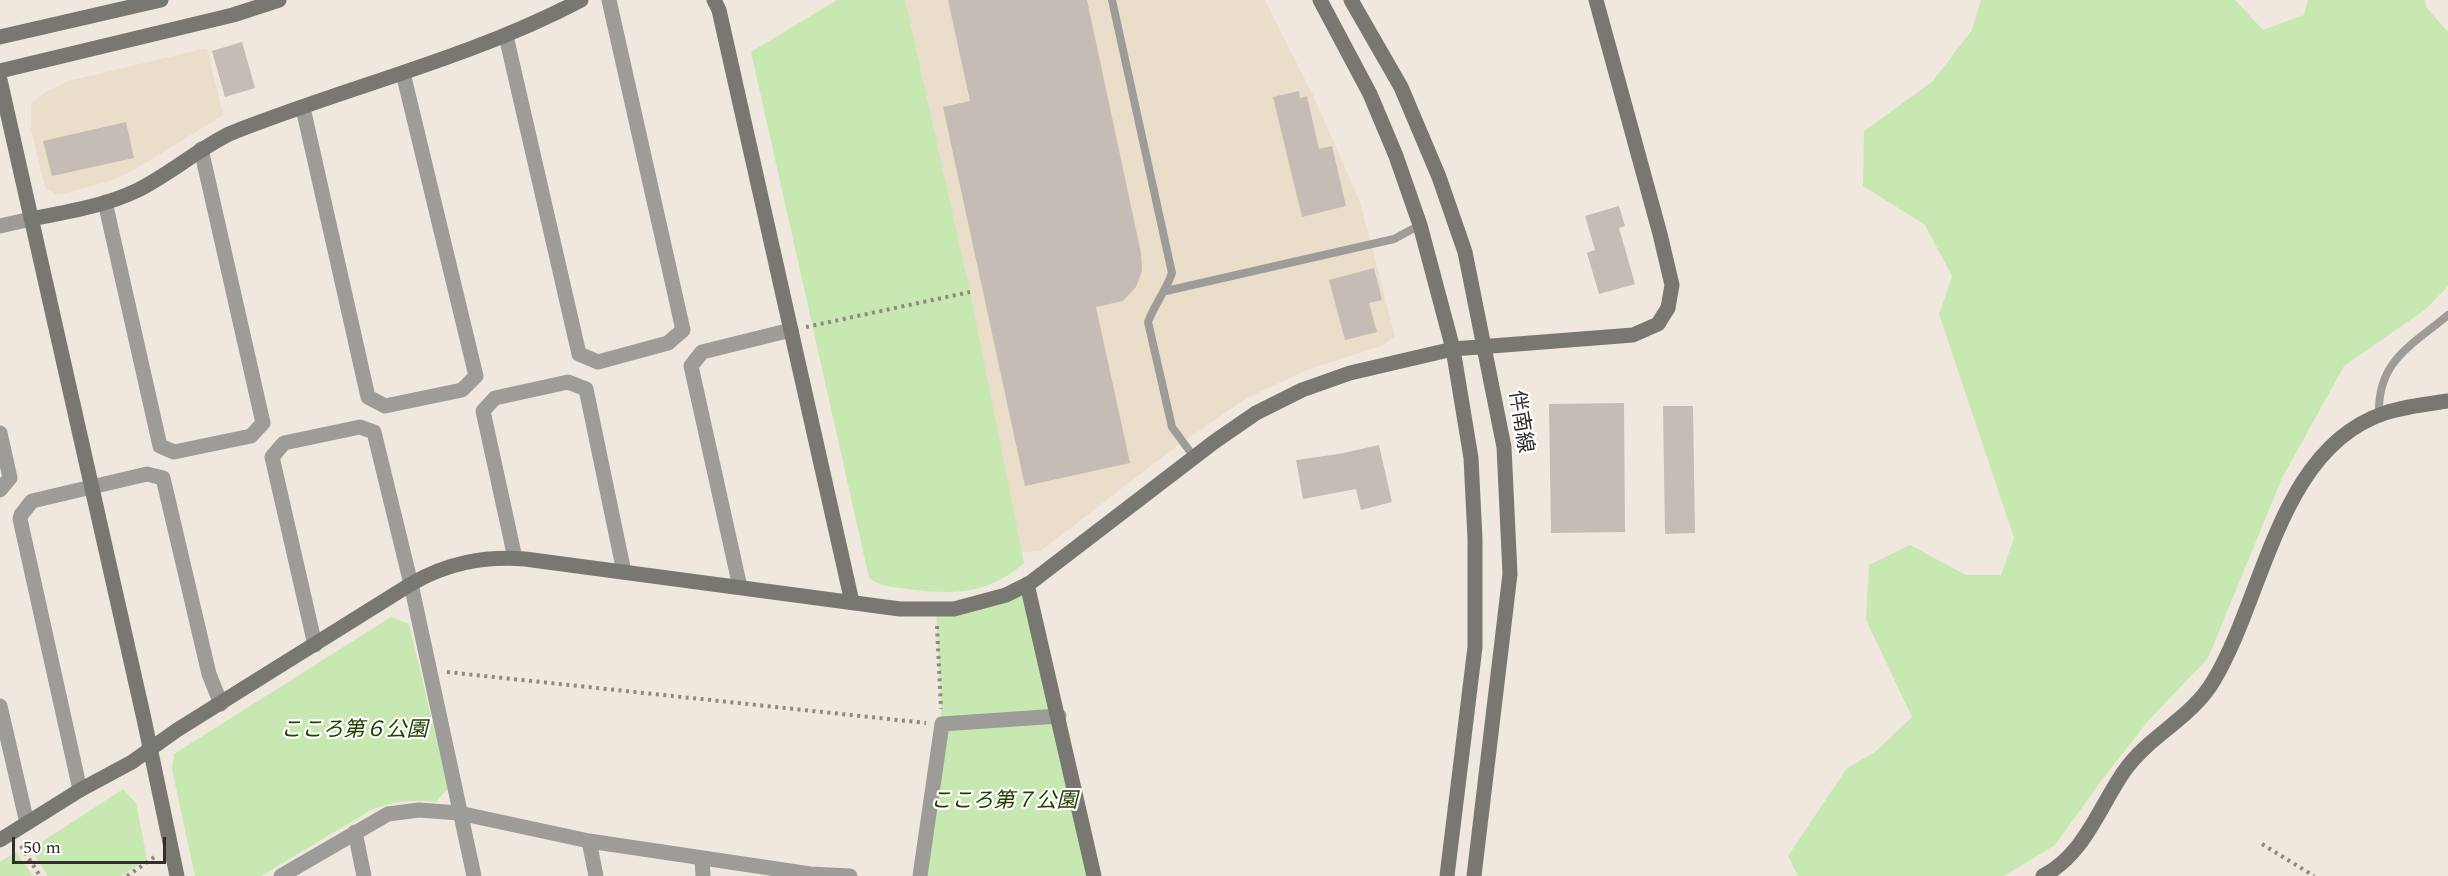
<!DOCTYPE html>
<html>
<head>
<meta charset="utf-8">
<style>
  body { margin:0 }
  #map { position:relative; width:2448px; height:876px; overflow:hidden; background:#f0e8df; font-family:Spectral,serif }
  canvas { display:block }
  .scale { position:absolute; left:12px; top:837px; width:154px; height:27px; box-sizing:border-box; border:3px solid #302d2a; border-top:0; padding-left:8px; font-size:18px; line-height:21px; white-space:nowrap; color:#302d2a; -webkit-text-stroke:4px #fff; paint-order:stroke }
</style>
</head>
<body>
<div id="map">
<canvas width="2448" height="876"></canvas>
<div class="scale">50 m</div>
</div>
<script>
const c = document.querySelector('canvas').getContext('2d');
c.lineJoin = 'round';
function fill(path, color) { c.fillStyle = color; c.fill(path, 'evenodd'); }
function stroke(path, color, width, dash) { c.strokeStyle = color; c.lineWidth = width; c.lineCap = dash ? 'butt' : 'round'; c.setLineDash(dash || []); c.stroke(path); }
function label(font, color, halo, rows, align = 'center') {
  c.font = font + ' Spectral,"Noto Sans JP",serif'; c.lineWidth = 4.5; c.setLineDash([]); c.textBaseline = 'middle'; c.strokeStyle = halo; c.fillStyle = color; for (const [text, x, y, turn = 0] of rows) {
    c.save(); c.translate(x, y); c.rotate((+turn || 0) * Math.PI / 180); c.textAlign = isNaN(turn) ? turn : align; if (halo) c.strokeText(text, 0, 0); c.fillText(text, 0, 0); c.restore();
  }
}
const commercial = new Path2D(`
  M896,0H1265L1314,97L1360,202L1395,336L1384,345L1307,370L1247,398L1174,448L1041,551L1000,554Z
  M207,48L223,115L131,172L110,181L58,195L45,188L31,129V104L42,94L68,81Z`);
const green = new Path2D(`
  M837,0H905L970,292L1024,563C987,595 954,595 908,589C893,587 881,587 869,578L751,52Z
  M1981,0H2235L2263,30L2304,15L2308,0H2425L2426,7L2448,32V286L2426,309L2344,366L2282,478L2208,658L2148,721L2101,781L2055,845L2004,876H1798L1788,856L1847,768L1875,752L1912,717L1866,620L1869,565L1910,545L1966,575H2001L2014,538L1939,314L1952,276L1925,225L1863,186L1864,131L1932,82L1972,30Z
  M1027,584L1094,876H920L942,724L936,610Z
  M391,617L409,624L448,788L436,802C412,799 393,801 371,810L261,876H195L172,769L174,754Z
  M123,789L136,803L147,859L121,876H48L31,849Z
  M16,852L33,876H0V862Z`);
const building = new Path2D(`
  M948,0H1087L1141,253L1142,271L1136,287L1123,301L1096,307L1130,463L1025,486L943,107L970,101Z
  M242,42L255,88L225,97L212,51Z
  M1299,91L1300,98L1307,96L1319,149L1332,146L1346,206L1302,217L1273,97Z
  M126,122L134,158L52,176L43,141Z
  M1619,206L1625,226L1619,228L1635,284L1599,294L1587,253L1595,250L1585,216Z
  M1374,268L1382,300L1369,303L1377,332L1345,340L1329,280Z
  M1624,403L1625,532L1551,533L1549,404Z
  M1663,406H1693L1695,533L1665,534Z
  M1379,445L1392,502L1361,510L1356,489L1303,499L1296,460L1339,454Z`);
const path = new Path2D(`
  M806,327L970,292
  M937,626L941,709
  M447,672L926,723
  M2262,844L2314,876
  M21,846L40,876
  M127,876L156,856`);
const lane = new Path2D(`
  M1112,0L1172,273C1166,291 1154,305 1148,322L1172,427L1194,457
  M1166,291L1394,239L1420,225
  M2379,415C2377,361 2411,346 2448,315`);
const street = new Path2D(`
  M506,36L579,354L598,362L668,343L683,330L609,0
  M303,108L368,397L385,406L462,390L476,376L403,73
  M105,202L160,446L174,452L251,436L263,423L201,149
  M0,226L31,219
  M0,433L10,478L0,490
  M515,558L483,411L495,398L568,382L586,389L624,572
  M740,587L691,366L702,352L791,330
  M315,645L272,457L284,443L360,427L374,432L411,584L474,876
  M0,706L27,823
  M80,790L20,519L21,515L32,501L147,474L163,478L209,674L221,704
  M355,832L364,876
  M589,841L596,876
  M702,858L703,876
  M281,876L388,814L419,810L459,813L589,841L810,874L850,876
  M920,876L942,724L1059,716`);
const secondary = new Path2D(`
  M714,0L719,10L852,602
  M1320,0L1370,94L1396,156L1420,225L1453,349L1471,458L1475,539V647L1447,876
  M1351,0L1401,87L1439,177L1465,252L1504,447L1510,574L1474,876
  M0,37L161,0
  M0,71L233,15L279,0
  M0,80L144,719L177,876
  M31,219C67,212 105,206 138,190C170,174 197,150 229,134C346,87 469,59 581,0
  M1027,584L1094,876
  M0,840L80,790L132,762L177,730L411,584C447,563 483,556 525,559L900,609H954L1006,595L1030,583L1214,442L1256,413L1302,390L1350,373L1453,349L1633,335L1658,324L1668,308L1672,285L1660,234L1596,0
  M2043,876C2085,854 2099,807 2125,770C2150,735 2192,718 2214,680C2265,594 2279,448 2385,413C2406,406 2427,404 2448,401`);
const streetNames = [
  ["伴南線",1519,422,81]
];
const parkNames = [
  ["こころ第６公園",354,732],
  ["こころ第７公園",1004,803]
];
fill(commercial, '#eadeca');
fill(green, '#c7e8b0');
fill(building, '#c5bcb5');
stroke(path, '#8e8983', 4, [3, 4.5]);
stroke(lane, '#9d9c98', 8);
stroke(street, '#9d9c98', 15);
stroke(secondary, '#797771', 15);
label('21px', '#302d2a', '#fff', streetNames);
label('italic 21px', '#213f01', '#fff', parkNames);
</script>
</body>
</html>
